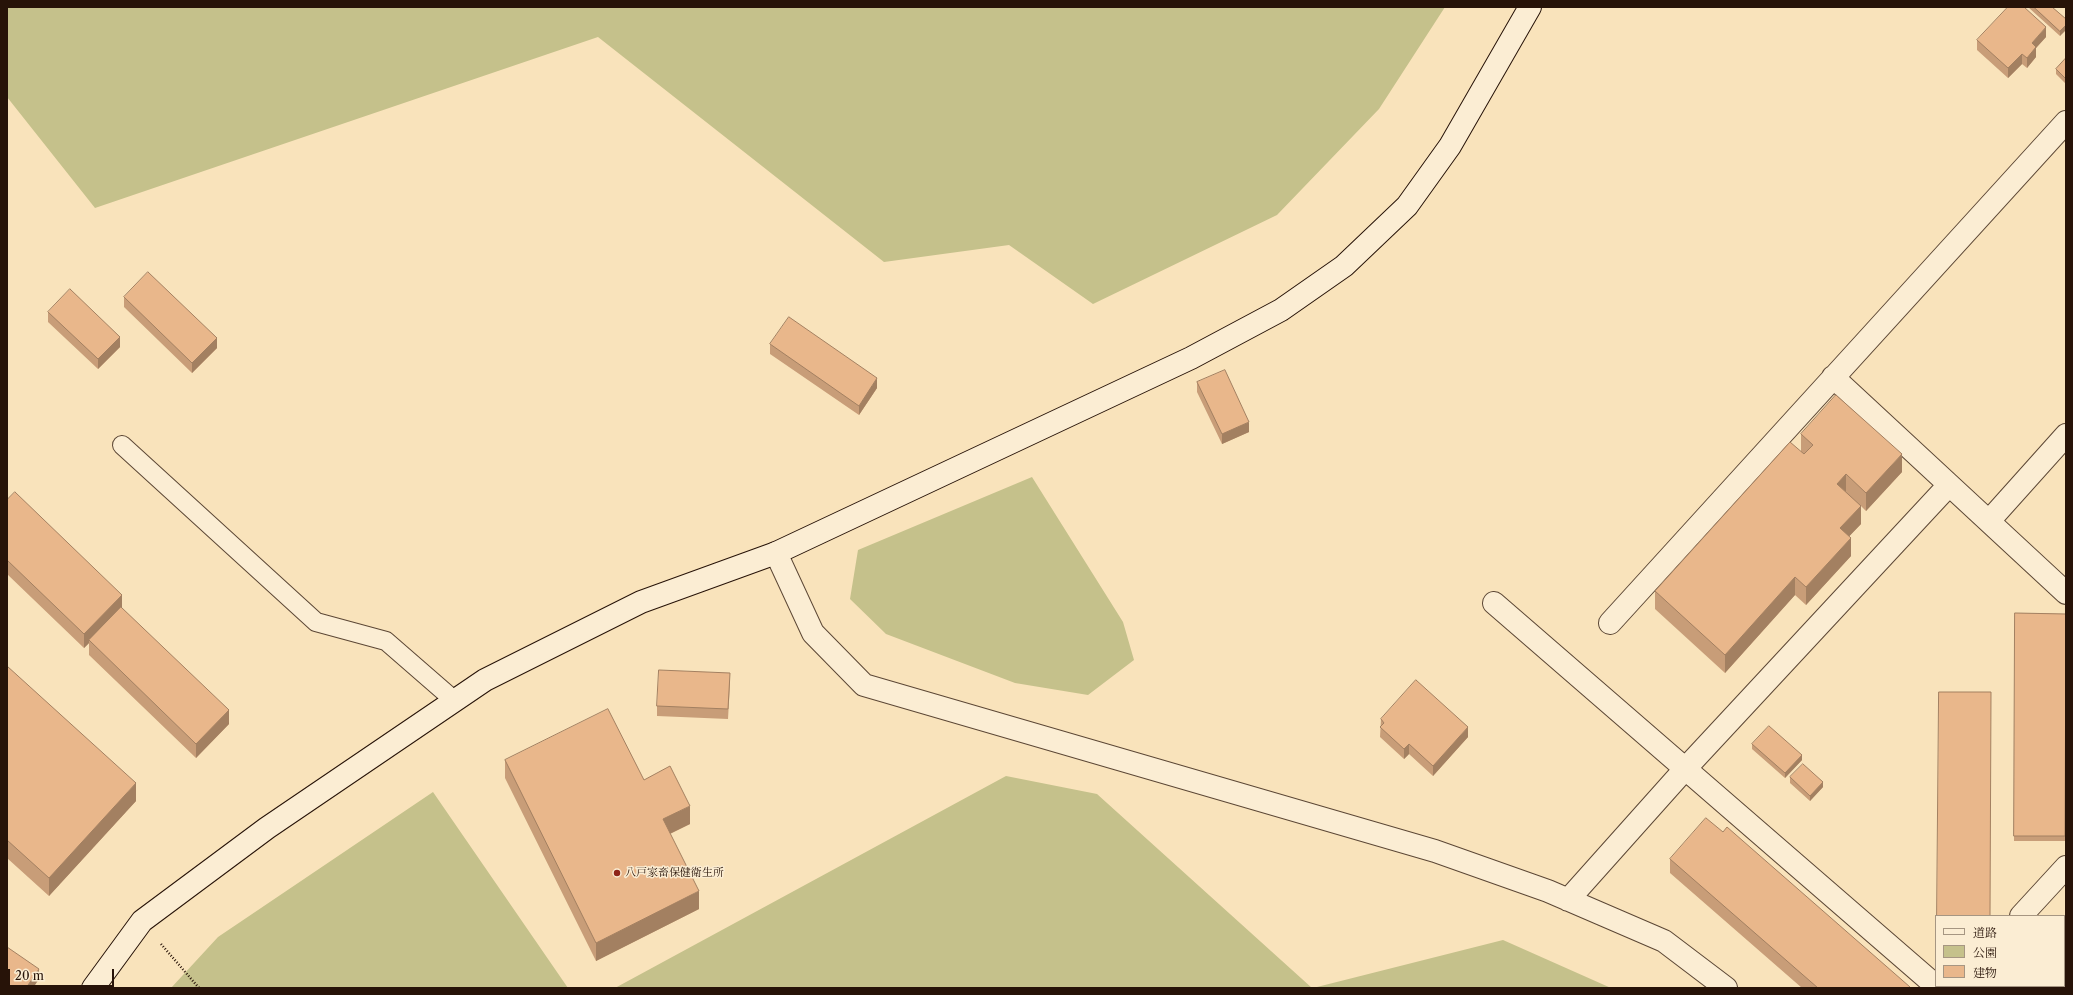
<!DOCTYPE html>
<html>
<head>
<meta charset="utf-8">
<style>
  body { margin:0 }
  #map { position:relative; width:2073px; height:995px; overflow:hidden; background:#f9e3bb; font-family:"Libre Caslon Text","Noto Serif JP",serif }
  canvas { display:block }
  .frame { position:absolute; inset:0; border:8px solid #271308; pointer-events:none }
  .legend { position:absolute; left:1935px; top:915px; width:130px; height:72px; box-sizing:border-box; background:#fbedd3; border:1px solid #a69682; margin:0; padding:5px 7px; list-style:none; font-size:12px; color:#271308 }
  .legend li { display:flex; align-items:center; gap:8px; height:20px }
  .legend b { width:20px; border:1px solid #a69682 }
  .scale { position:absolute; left:8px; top:969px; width:106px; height:18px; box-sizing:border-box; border:2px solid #271308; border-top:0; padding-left:5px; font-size:12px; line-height:14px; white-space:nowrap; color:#271308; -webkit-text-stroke:3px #fbedd3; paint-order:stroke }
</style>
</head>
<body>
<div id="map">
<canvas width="2073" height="995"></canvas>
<div class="frame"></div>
<ul class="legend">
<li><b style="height:5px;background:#fbedd3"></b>道路</li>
<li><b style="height:11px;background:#c5c18b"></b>公園</li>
<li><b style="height:11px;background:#e9b78b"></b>建物</li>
</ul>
<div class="scale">20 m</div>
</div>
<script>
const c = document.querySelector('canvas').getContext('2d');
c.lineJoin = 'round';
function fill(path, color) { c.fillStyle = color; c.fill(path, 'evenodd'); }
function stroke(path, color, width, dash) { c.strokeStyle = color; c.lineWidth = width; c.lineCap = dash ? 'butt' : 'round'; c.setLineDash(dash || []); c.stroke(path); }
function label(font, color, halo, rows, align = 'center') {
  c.font = font + ' "Libre Caslon Text","Noto Serif JP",serif'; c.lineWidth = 3; c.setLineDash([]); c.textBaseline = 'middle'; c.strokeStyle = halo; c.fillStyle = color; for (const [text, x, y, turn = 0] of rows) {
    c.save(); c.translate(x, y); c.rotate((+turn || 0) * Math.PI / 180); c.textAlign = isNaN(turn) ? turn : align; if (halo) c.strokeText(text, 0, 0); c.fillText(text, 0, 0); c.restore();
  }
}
const green = new Path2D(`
  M7,7H1445L1379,109L1277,215L1093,304L1009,245L884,262L598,37L95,208L7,97Z
  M1032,477L1123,622L1134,660L1088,695L1015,683L886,634L850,599L858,550Z
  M1006,776L1097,794L1312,988H615Z
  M433,792L568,988H171L218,937Z
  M1503,940L1611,988H1313Z`);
const path = new Path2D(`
  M161,944L199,988`);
const lane = new Path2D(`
  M122,445L316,622L386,641L455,701`);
const street = new Path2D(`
  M1833,377L2066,593
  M1989,521L2066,435
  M776,553L813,633L864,685L1435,851L1548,891L1664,941L1726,988
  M1494,603L1936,986
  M1610,623L2066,122
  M1568,900L1685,769L1949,485
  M2021,916L2066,867
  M1956,988L1958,986`);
const secondary = new Path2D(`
  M93,988L142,921L267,828L485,680L641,602L776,553L1191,358L1281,310L1344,266L1407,206L1450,146L1530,7`);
const wall = new Path2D(`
  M2028,7H2052L2066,19L2060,36Z
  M2046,37L2036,48V57L2027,68L2022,64L2008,78L1977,50V40Z
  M2066,58V84L2056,74V69Z
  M124,297L217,348L192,373L124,307Z
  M48,312L120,347L98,369L48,322Z
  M770,344L877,388L859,415L770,354Z
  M1197,382L1249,432L1222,444L1197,392Z
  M1801,434L1902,472L1866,511L1861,506V524L1849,536L1851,556L1806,605L1795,595L1725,673L1655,609V591L1801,451Z
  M7,500L122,608L229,724L196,758L89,655V643L84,648L7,574Z
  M2015,613L2066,614L2065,841H2014Z
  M7,666L136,801L49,896L7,858Z
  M730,683L728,719L657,716V706Z
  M1381,719L1468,737L1433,776L1409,754L1404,759L1380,737Z
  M1752,744L1802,760L1785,778L1752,749Z
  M505,760L644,780L690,824L670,834L699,909L596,961L505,778Z
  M1790,777L1823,787L1810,801L1790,783Z
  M1670,859L1910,988H1802L1670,873Z`);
const shadedWall = new Path2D(`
  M2066,25V30L2060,36V31Z
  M2046,27V37L2036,48V57L2027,68V58L2032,43Z
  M2022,54V64L2008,78V68Z
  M120,337V347L98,369V359Z
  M217,338V348L192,373V363Z
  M877,378V388L859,415V406Z
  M1249,422V432L1222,444V434Z
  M1902,454V472L1866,511V493Z
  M1846,474V492L1837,484Z
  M1861,506V524L1840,546V528Z
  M1851,538V556L1806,605V587Z
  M1795,577V595L1725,673V655Z
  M122,595V609L89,640V643L84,648V634Z
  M229,710V724L196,758V744Z
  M1468,727V737L1433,776V766Z
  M1409,744V754L1404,759V749Z
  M1802,755V760L1785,778V773Z
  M1823,782V787L1810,801V796Z
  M136,783V801L49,896V878Z
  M690,806V824L663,837V819Z
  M699,891V909L596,961V943Z
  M39,969V979L33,988H26Z`);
const building = new Path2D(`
  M2008,7H2024L2046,27L2032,43L2036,47L2027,58L2022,54L2008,68L1977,40Z
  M2034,7H2052L2066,19V25L2060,31Z
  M2066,58V79L2056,69Z
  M148,272L217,338L192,363L124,297Z
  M70,289L120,337L98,359L48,312Z
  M789,317L877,378L859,406L770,344Z
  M1225,370L1249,422L1222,434L1197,382Z
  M1836,395L1902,454L1866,493L1846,474L1837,484L1861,506L1840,528L1851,538L1806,587L1795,577L1725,655L1655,591L1790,442L1804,454L1813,445L1801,434Z
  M15,492L122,595L84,634L7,560V500Z
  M121,607L229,710L196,744L89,640Z
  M2015,613L2066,614L2065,836H2014Z
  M7,666L136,783L49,878L7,840Z
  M659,670L730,673L728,709L657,706Z
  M1416,680L1468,727L1433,766L1409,744L1404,749L1380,727L1384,723L1381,719Z
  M1939,692H1991L1990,916H1937Z
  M608,709L644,780L670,766L690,806L663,819L699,891L596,943L505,760Z
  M1769,726L1802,755L1785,773L1752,744Z
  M1803,764L1823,782L1810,796L1790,777Z
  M1706,818L1723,832L1727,827L1910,987V988H1818L1670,859Z
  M7,947L39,969L26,988H7Z`);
const markers = [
  [617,873,4,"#8f2418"]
];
const poiNames = [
  ["八戸家畜保健衛生所",625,873]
];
fill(green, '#c5c18b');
stroke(lane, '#5c4735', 20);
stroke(street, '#5c4735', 24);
stroke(secondary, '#271308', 24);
stroke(path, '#271308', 2.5, [1, 2]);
stroke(lane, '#fbedd3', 18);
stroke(street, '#fbedd3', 22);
stroke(secondary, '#fbedd3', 22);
fill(wall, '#c89d78');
fill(shadedWall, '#a38061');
fill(building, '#e9b78b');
stroke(building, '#a38061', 1);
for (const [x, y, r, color] of markers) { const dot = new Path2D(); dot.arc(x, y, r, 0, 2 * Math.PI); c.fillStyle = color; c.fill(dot); stroke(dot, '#fbedd3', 1.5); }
label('11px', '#271308', '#fbedd3', poiNames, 'left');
</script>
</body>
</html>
